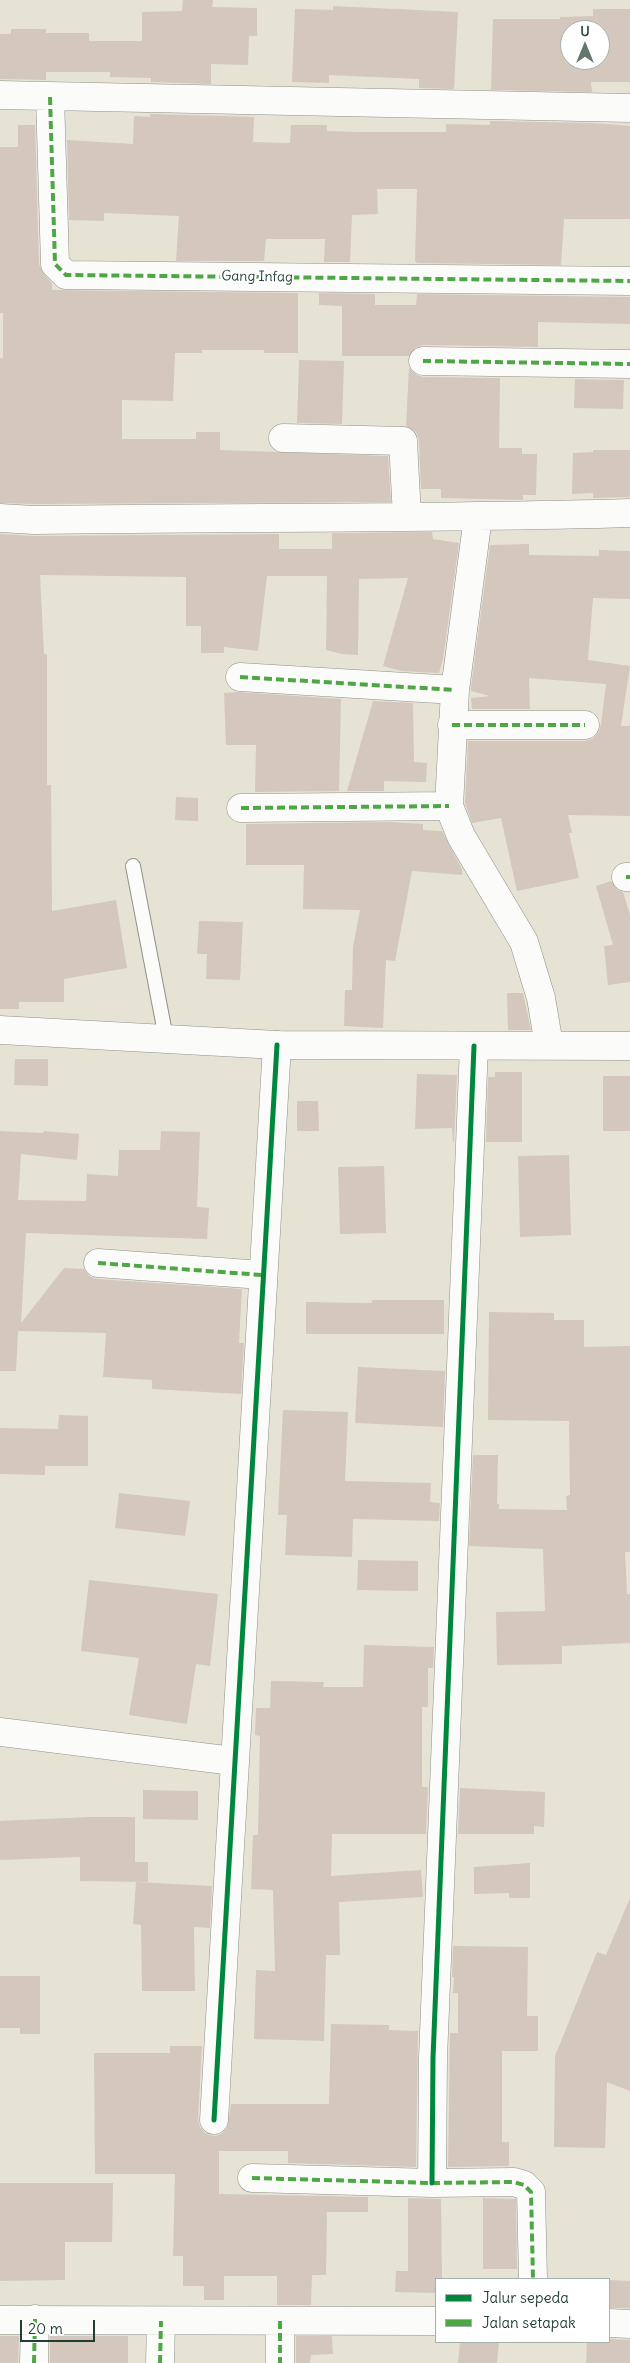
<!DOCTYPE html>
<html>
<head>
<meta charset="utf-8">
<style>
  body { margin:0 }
  #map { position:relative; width:630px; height:2363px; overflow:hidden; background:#e6e3d5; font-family:Delius,sans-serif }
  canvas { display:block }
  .legend { position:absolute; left:435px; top:2278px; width:175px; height:65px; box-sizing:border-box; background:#fff; border:1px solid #a5b1ae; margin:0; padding:6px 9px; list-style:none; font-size:15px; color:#1f3d34 }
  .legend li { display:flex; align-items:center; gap:10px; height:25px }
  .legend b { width:25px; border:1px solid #a5b1ae }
  .north { position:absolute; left:560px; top:20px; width:50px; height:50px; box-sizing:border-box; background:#fff; border:1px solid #a5b1ae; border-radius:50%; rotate:0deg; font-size:14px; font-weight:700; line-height:20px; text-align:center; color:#1f3d34 }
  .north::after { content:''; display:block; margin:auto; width:18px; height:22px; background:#65776c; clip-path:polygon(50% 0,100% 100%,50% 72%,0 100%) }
  .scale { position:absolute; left:20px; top:2320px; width:75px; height:22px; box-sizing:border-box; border:2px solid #1f3d34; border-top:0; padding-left:6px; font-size:15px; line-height:18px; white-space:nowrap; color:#1f3d34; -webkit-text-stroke:4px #fff; paint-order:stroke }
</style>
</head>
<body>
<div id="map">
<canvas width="630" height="2363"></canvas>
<ul class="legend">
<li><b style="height:6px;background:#00873e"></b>Jalur sepeda</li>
<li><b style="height:6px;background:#4fa644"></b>Jalan setapak</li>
</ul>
<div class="north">U</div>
<div class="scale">20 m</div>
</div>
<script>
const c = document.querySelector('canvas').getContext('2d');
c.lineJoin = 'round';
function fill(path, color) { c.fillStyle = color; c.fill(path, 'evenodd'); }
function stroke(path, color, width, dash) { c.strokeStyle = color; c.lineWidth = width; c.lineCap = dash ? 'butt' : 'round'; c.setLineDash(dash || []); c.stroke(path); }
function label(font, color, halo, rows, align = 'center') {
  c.font = font + ' Delius,sans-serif'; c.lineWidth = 4.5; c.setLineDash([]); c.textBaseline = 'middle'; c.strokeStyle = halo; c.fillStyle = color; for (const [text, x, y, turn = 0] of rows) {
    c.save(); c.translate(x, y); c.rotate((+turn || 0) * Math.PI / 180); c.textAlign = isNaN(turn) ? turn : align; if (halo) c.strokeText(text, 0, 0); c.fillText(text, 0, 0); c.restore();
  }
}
const building = new Path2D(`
  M183,0H213L212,7L257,8V36H249L248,65L211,64V84L151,82V78L110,77V72H46V80L0,79V34H11V29H46V33H89V41H142V12L182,11Z
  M333,6L458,12L454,89L419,88V79L329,75V83L292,82L295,9L333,10Z
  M593,9H630V82H591L592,92L491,90L493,19H560V17L593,16ZM570,30H600V60H570Z
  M150,114L254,117L253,142L290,143L291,125H327V131L357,132H446V124L490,125V121L593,123L630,126V219H564L561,265L417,263L415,261L417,189H377L378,214L352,215L350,262H324L325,239H266L264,261H176L179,216L104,213V221L69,220L67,140L133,144L134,116L150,117Z
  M18,125H35L39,264L44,274L52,283V290L298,293V353H264V350H202V353H175L173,401L122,400V439H196V432H220V450L388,456L391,502L34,504L0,503V358H3V313H0V147H18Z
  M319,293L375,294V305H416L417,294L630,297V324L538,322V347L423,345L415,348L409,356H342V306L319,305Z
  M299,360L344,361L342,424L297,423Z
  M409,368L415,374L423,377L500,378L499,448H522V454H537L536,495H523V500L441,498V489H421L419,440L416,432L406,426Z
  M575,379L624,380L623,409L574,408Z
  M593,450H630V497L593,498V493L572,494L573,453L593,452Z
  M432,532L433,539L459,543L443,659L439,673L401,671L383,666L408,578L359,579L358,655L342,654L326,650L327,576H267L258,651L224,647V653H201V626H186V577L40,575L44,654H47V785H51L52,911L116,900L127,968L64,979V1002H19V1009H0V534L34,536L279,534V549H332V533Z
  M529,544V555L599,556V550L630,551V599L593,598L588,660L630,666L621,726H630V816L568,815L572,833H569L579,878L517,891L501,818L472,823L465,803L468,741H585L592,739L598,733L601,725L606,684L529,678L530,709H472L471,698L490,696L471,691V687L490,545Z
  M238,692L341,699L339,791L255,792L256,745H226L224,693Z
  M373,701L413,703L414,762L427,763L426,782L384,781V791H347Z
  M176,797L198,798V821L175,820Z
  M392,822L423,824V830L442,831L462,869V875L412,871L395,961L386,960L383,1028L344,1026L345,990H352L353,947L360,910L303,909L304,865H246V824Z
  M611,881L618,890L623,892L630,915V982L608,985L604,946L613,945L596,886Z
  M199,921L243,922L240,980L206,979L207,954H197Z
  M507,993H523L531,1030H508Z
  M15,1059H48V1086L14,1085Z
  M495,1072H522V1142H486L488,1077H495Z
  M417,1074L457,1075L454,1142H453L452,1128L415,1129Z
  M603,1076H630V1131H603Z
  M297,1101H318L319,1131H297Z
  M0,1131L43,1133L44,1131L79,1134L77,1160L21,1154L18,1200L86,1201L87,1174L118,1176L119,1150H160L161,1131L200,1132L197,1207L209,1208L207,1239L26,1233L21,1323L64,1268L84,1269L89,1276L97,1279L242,1289L239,1343H244L241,1394L152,1389V1380L103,1377L106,1333L18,1331L16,1371H0Z
  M569,1155L571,1235L520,1237L518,1156Z
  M384,1166L386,1233L340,1234L338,1167Z
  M372,1300H444V1334H306V1302L372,1303Z
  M489,1312L554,1313V1320H584V1347L630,1346V1552H625L627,1594H630V1643L562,1646V1664L497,1665L496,1612L545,1611L543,1549L469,1546L473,1455H498L497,1504H499V1509L567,1510L566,1496L570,1495L569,1421L488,1420Z
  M358,1367L445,1371L443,1427L355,1423Z
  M283,1410L348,1412L345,1481L431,1483L430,1502L440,1503L439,1521L353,1519L352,1557L285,1555L287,1515H278Z
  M59,1415L88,1416V1466H45V1475L0,1474V1428L58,1429Z
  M119,1493L190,1501L185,1536L115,1528Z
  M358,1560L418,1561V1591L357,1590Z
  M89,1580L218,1594L210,1666L196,1664L187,1724L129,1715L139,1658L81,1651Z
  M364,1645L434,1647L433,1668H428V1707H422V1787H428L426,1834H332L331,1876L421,1870L423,1897L339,1902L340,1955H326L324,2041L254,2039L256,1970L275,1971L273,1890L251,1889L253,1835H258L260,1736L255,1735L256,1708H270L271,1681L324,1682L323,1687H363Z
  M460,1788L545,1792L544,1827L534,1826V1834H458Z
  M143,1790L198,1791V1820L143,1819Z
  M89,1817H135V1862H148V1882L80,1881V1857L0,1860V1821Z
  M530,1863V1898H509V1893L474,1894V1867Z
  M136,1882L212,1886L210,1928L194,1927L195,1991H142L141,1925L133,1924Z
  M630,1898V2091L607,2082L605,2148L554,2147L555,2056L597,1952L606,1955Z
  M453,1946L528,1947L527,2016H538V2051H502V2142H509V2166L448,2167L450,2033H458V1993H453L454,1977H452Z
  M0,1976H40V2034H20V2028H0Z
  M331,2024L389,2025V2030L418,2031L416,2167L288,2163V2151H219V2194L368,2197V2212H327L326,2275H312L311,2305H277V2276H224V2300H204V2286H183V2256H173L175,2174H95L94,2053H170V2046H202L198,2120L200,2127L205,2133L214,2136L221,2134L227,2128L231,2104H329Z
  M0,2183H113L112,2242H65V2280L0,2281Z
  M408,2198L441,2199L442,2279H436V2293L395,2292L396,2271H408Z
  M483,2198L516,2199L517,2269H483Z
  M609,2280L630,2281V2308H609Z
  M0,2336H19L18,2363H0Z
  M50,2336H128V2363H50Z
  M296,2336H332L333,2354L311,2355L310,2363H296Z
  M609,2339L630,2340V2363H586L587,2342H609Z
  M460,2342H499L497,2363H458Z`);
const lane = new Path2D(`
  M133,866L166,1038`);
const street = new Path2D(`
  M0,95L630,108
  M50,97L55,264L66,275L630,281
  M423,361L630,364
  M283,438L403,441L407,517
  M478,517L455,690L449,806L461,836L524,942L541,998L549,1045
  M0,518L34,520C233,517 431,519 630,513
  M240,677L455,690
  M452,725H585
  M241,808L449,806
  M626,877H630
  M98,1263L262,1275
  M0,1732L233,1761
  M214,2120L277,1045
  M252,2178L432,2183L514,2182L524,2185L531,2192L533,2279
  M432,2183L433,2058L474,1046
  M0,2320L436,2321
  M280,2321V2363
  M609,2323L630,2324
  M34,2363L35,2319
  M160,2363L161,2321`);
const secondary = new Path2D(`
  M0,1030L277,1045L630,1046`);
const quiet = new Path2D(`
  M50,97L55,264L66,275L630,281
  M423,361L630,364
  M240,677L455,690
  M452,725H585
  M241,808L449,806
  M626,877H630
  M98,1263L262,1275
  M252,2178L432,2183L514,2182L524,2185L531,2192L533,2279
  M280,2321V2363
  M34,2363L35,2319
  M160,2363L161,2321`);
const cycleway = new Path2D(`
  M214,2120L277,1045
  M432,2183L433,2058L474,1046`);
const streetNames = [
  ["Gang Infag",257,277,1]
];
fill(building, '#d3c7be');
stroke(lane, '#8e9289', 16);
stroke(street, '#8e9289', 29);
stroke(secondary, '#8e9289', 29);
stroke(lane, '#fbfbf9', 14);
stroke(street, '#fbfbf9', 28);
stroke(secondary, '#fbfbf9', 28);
stroke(quiet, '#4fa644', 4, [8, 4]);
stroke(cycleway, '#00873e', 5);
label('14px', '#1f3d34', '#fff', streetNames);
</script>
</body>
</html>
